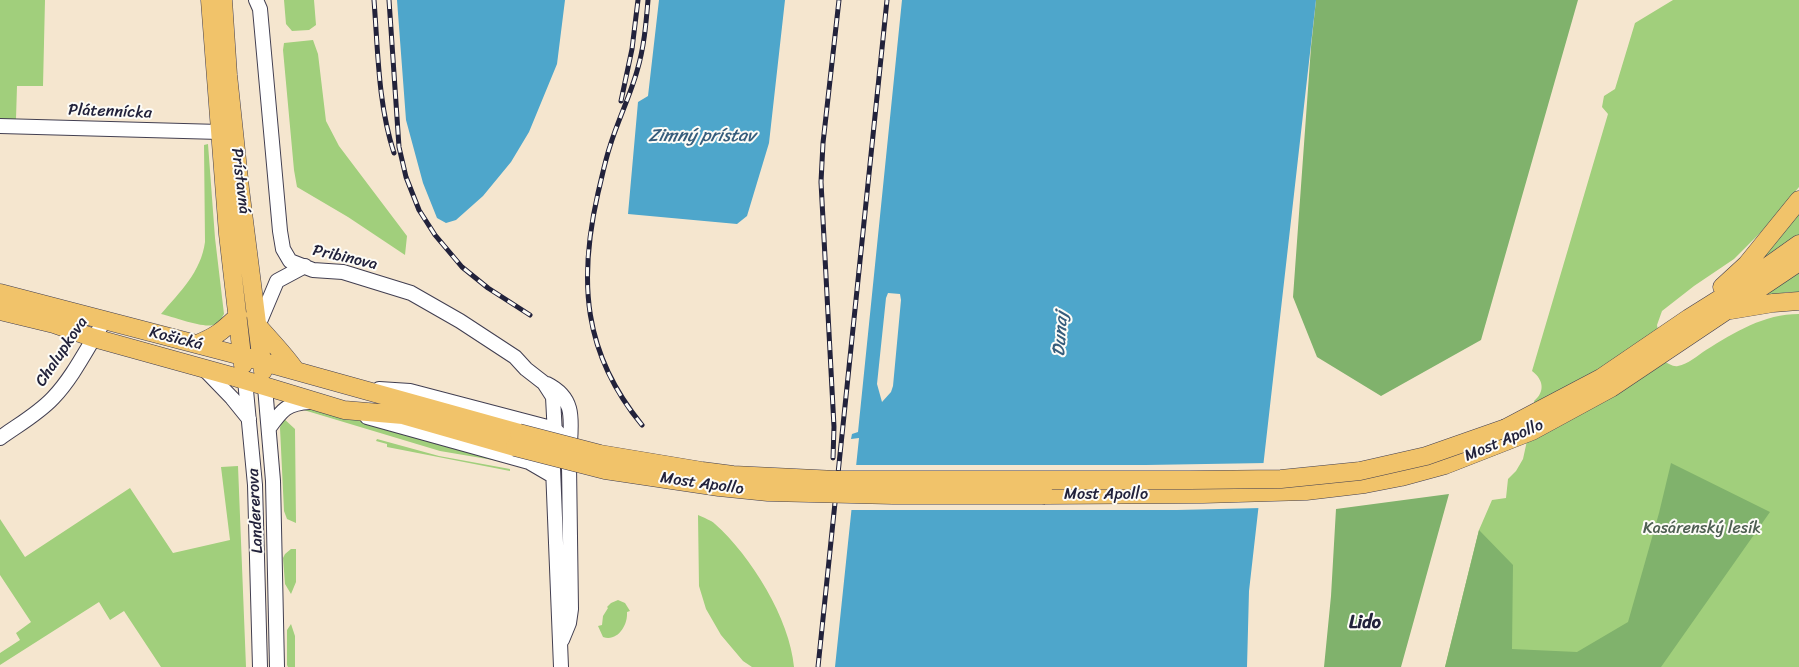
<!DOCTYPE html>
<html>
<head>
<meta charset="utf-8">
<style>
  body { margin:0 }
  canvas { display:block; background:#f5e6cf }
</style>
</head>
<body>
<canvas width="1799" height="667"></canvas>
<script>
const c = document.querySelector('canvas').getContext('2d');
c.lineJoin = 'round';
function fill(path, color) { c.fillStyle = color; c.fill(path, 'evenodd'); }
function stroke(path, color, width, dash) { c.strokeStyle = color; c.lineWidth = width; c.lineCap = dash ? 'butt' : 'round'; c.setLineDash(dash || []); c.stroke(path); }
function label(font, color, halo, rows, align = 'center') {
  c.font = font + ' Sriracha,sans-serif'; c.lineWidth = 4; c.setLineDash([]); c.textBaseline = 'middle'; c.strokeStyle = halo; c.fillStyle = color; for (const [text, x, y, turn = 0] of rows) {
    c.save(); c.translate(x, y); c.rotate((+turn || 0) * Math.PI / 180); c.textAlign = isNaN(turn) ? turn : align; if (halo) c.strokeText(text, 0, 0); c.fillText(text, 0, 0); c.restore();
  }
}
const green = new Path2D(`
  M0,0H45L43,86H17L16,119H0Z
  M284,0H314L316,25L309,30L292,31L286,24Z
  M1673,0H1799V187L1762,231L1734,259L1694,286L1662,311L1657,325L1664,361C1669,364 1673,367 1678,366C1688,364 1697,356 1706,350C1735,332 1764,314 1799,314V667H1445L1479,530L1492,500L1506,498L1508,479L1516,471L1523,459L1535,404L1534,401C1545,392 1544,380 1532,371L1608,114L1602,107L1604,96L1615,89L1635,23Z
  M313,40L318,54L326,121L339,146L407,236L405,255L348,217L297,187L294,170L283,50L284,43Z
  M208,144L215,238L224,314C221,319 220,324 213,325C202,328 174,317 161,314C180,292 201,272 205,242L204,145Z
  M1799,211V237L1762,259Z
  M1799,273V292H1788L1760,298Z
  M297,408H308L424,436L499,461L440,451Z
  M282,417L295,429L296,523L287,519L284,511L280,428Z
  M377,439L439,456L510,469V471L387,447V444L376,441Z
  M238,466L246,667H161L124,611L110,620L99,602L0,665V653L20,640L16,633L31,622L0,575V519L25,557L130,488L173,553L230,540L221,467Z
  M698,515C704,518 711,520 715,524C751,556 790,619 794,667H752L743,661L721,635L706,609L699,586Z
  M291,549H296V582L291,594L285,584L283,558L285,554Z
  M618,600L625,603L630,611L627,612C628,626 617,642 603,637L598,626L602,625L603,616L608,608L607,607L611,603Z
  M291,624L295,636V667H288L287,665V630Z`);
const forest = new Path2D(`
  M1316,0H1578L1481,340L1381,396L1317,357L1293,297L1311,47Z
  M1671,463L1770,512L1661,667H1445L1479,530L1513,565L1512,649L1577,652L1628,622L1659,513Z
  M1449,494L1401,667H1324L1331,596L1336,509Z`);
const water = new Path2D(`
  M397,0H565L557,64L529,132L511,162L483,196L456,220L446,223L437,218L423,183L406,120Z
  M659,0H785L769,143L747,216L737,224L628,214L638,102L648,96Z
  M902,0H1316L1249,591L1247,667H835L859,438L851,439L852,434L858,432Z`);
const pier = new Path2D(`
  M888,293L900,294L901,300L893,386L891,392L882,402L877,384L886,298Z
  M1266,463L1261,508L1177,510H849L854,465H1146Z`);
const minor = new Path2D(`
  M256,0L260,9L280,231L283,249L290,261L313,270L343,272L411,293L460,321L515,357L526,369L544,383L553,397L555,435
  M0,126L220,132
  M258,326L277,281L305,266
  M203,368L232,398L249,419
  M245,380L255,485L260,667
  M547,384C573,397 572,416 570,442
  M265,387L273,481L277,667
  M379,389L410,391L555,429L560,435
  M367,417L529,462L553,476
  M269,428C282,410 287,403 310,402
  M0,438C18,425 38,414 53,398C74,376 88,346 105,320
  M553,468L561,667
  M562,640L569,623L571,609L569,465`);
const major = new Path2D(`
  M210,0L228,234L243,365
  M223,0L228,75L240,189L263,371
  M1722,287L1747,264L1799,200
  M0,293L242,356L519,433
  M1731,310L1773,303L1799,301
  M0,311L54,324L94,338L231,376L344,410L403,415L515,447
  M258,326C271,341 285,355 296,371
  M197,344C217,336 222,331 238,316
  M1506,428L1601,378L1689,318L1740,286L1799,244
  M1045,495L1203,494L1306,491L1365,484L1401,477L1445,465L1532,431L1611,388L1799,262`);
const rail = new Path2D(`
  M374,0C378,51 378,104 394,153
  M389,0L399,147L406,177L419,210L435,235L462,267L488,288L530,315
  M621,101L632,49L638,0
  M642,425C583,353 578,281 598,193C602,177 605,161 610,146C618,120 630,96 637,71C644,48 646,24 648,0
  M833,458L834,427L821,182L823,143L839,0
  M818,667L887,0`);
const majorBridge = new Path2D(`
  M519,433L600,454L702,471L733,475L837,480H1190L1281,479L1360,471L1426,456L1506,428
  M515,447L605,470L719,487L768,492L893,495H1045`);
const streetNames = [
  ["Plátennícka",110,112,2],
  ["Prístavná",240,181,83],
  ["Pribinova",345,258,13],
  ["Košická",176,339,14],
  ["Chalupkova",62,352,-56],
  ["Most Apollo",1504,441,-23],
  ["Most Apollo",702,484,8],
  ["Most Apollo",1106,495],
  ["Landererova",256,511,-93]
];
const parkNames = [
  ["Kasárenský lesík",1702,529]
];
const waterNames = [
  ["Zimný prístav",702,136],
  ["Dunaj",1061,334,-86]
];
const neighbourhoodNames = [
  ["Lido",1365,623]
];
fill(green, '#a1cf7c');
fill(forest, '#80b26c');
fill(water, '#4ea6cb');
fill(pier, '#f5e6cf');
stroke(minor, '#423f51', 16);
stroke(major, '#423f51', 19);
stroke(minor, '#fff', 14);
stroke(major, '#f1c36a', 18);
stroke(rail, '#22223b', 5);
stroke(rail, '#fdfcf7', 3, [9]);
stroke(majorBridge, '#423f51', 19, []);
stroke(majorBridge, '#f1c36a', 18);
label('16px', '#22223b', '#fdfcf7', streetNames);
label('16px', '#4e5f52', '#fdfcf7', parkNames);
label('italic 18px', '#365d7c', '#fdfcf7', waterNames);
label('bold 18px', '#22223b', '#fdfcf7', neighbourhoodNames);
</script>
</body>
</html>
